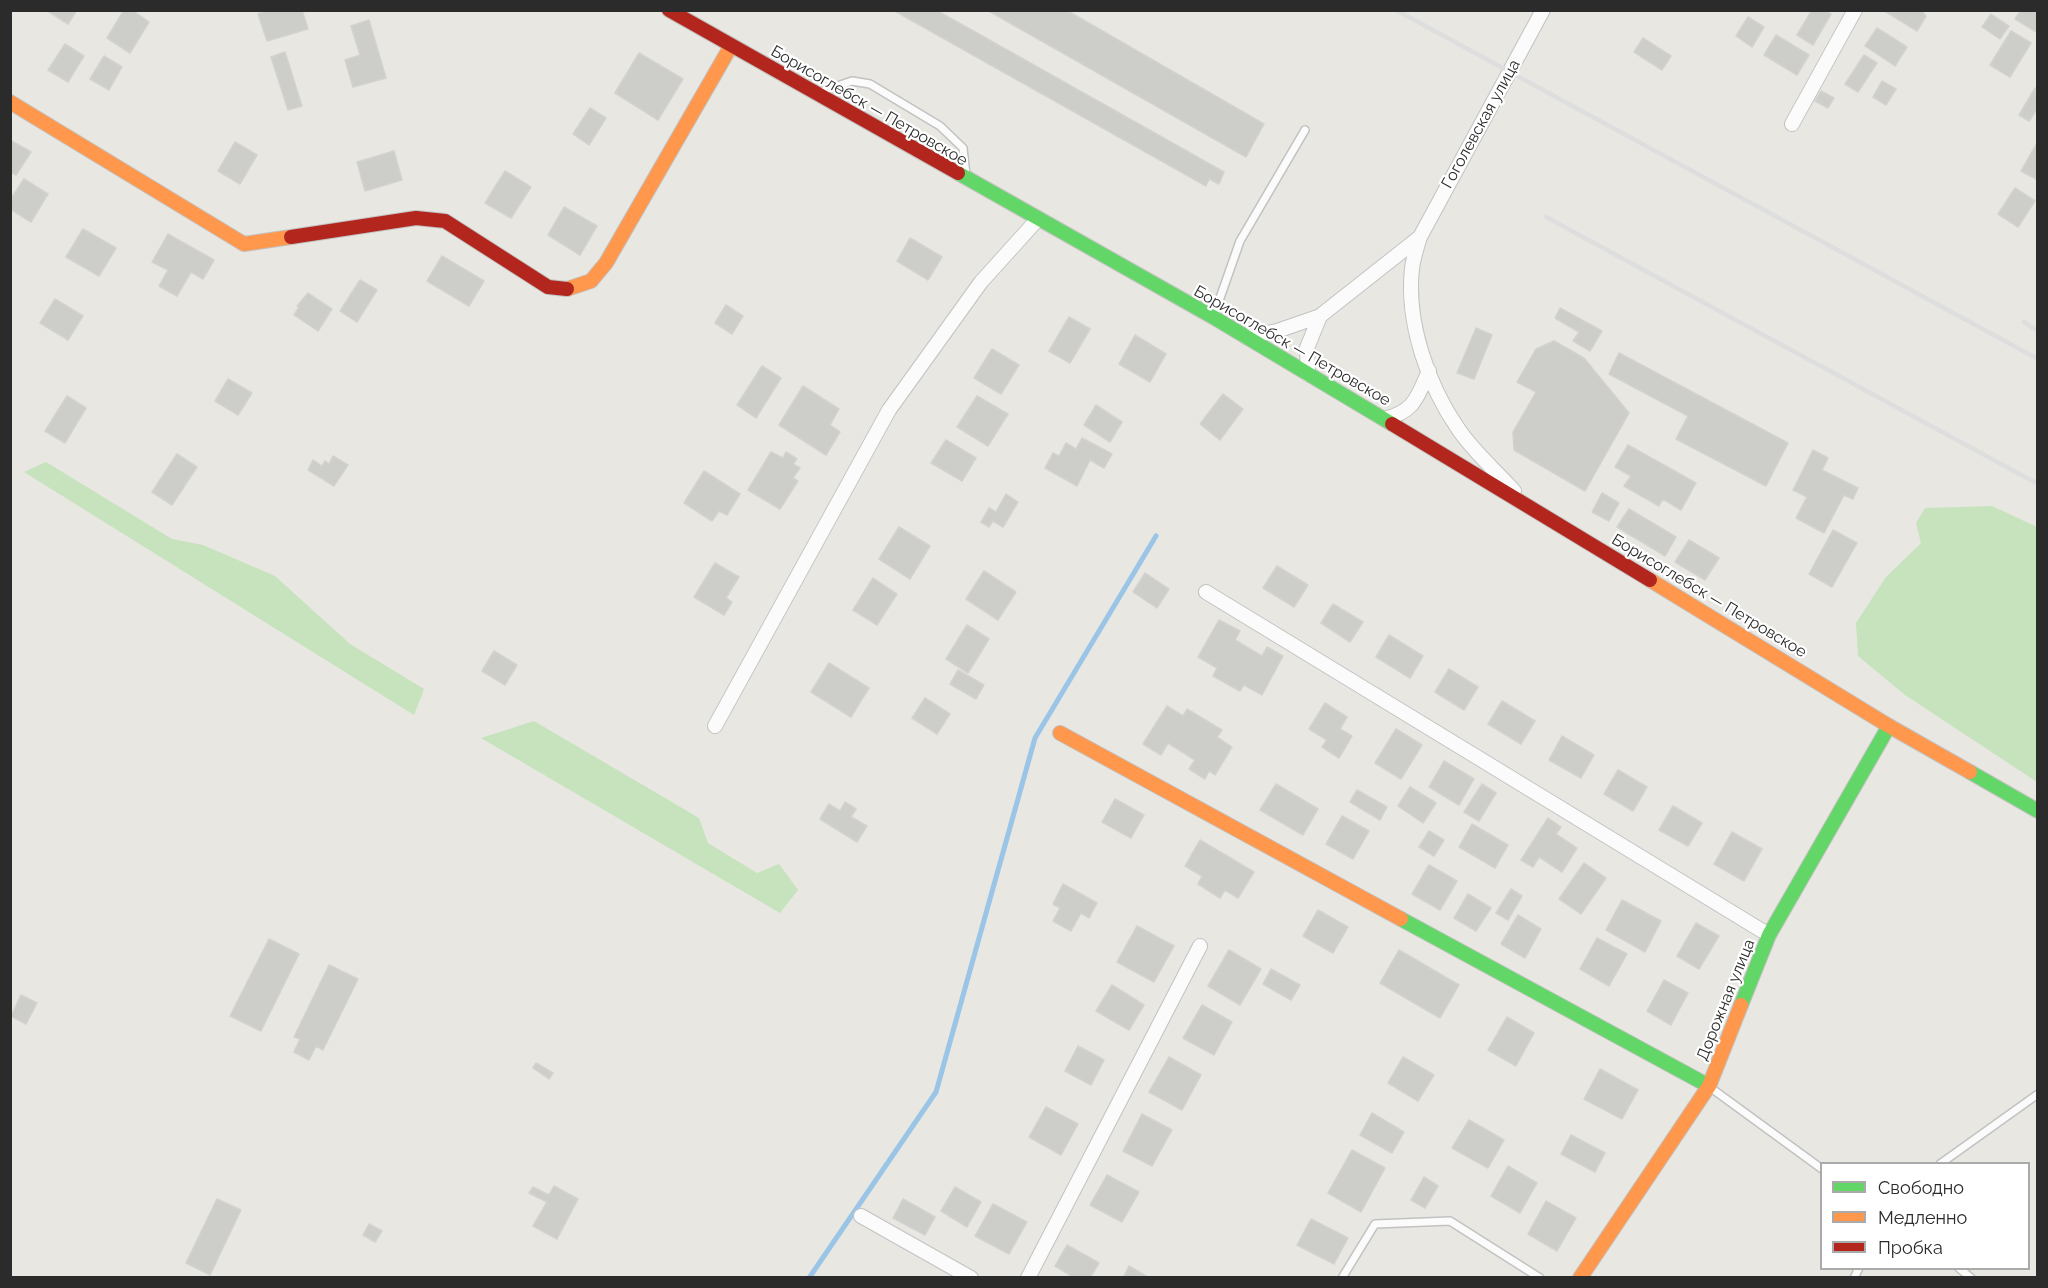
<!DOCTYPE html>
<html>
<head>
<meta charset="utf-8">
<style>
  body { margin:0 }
  #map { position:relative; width:2048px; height:1288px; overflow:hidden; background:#e8e7e2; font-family:Raleway,sans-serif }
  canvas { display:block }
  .frame { position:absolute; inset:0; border:12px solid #2b2b2b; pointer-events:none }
  .legend { position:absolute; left:1820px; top:1162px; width:210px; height:108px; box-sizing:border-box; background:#fff; border:2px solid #aaa; margin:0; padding:8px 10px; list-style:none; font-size:18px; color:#2b2b2b }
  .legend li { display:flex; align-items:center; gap:12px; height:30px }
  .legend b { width:30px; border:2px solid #aaa }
</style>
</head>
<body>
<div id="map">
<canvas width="2048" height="1288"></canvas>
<div class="frame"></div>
<ul class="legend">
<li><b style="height:8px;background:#63d668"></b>Свободно</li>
<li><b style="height:8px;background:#ff974d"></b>Медленно</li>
<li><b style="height:8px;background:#b3261e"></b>Пробка</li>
</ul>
</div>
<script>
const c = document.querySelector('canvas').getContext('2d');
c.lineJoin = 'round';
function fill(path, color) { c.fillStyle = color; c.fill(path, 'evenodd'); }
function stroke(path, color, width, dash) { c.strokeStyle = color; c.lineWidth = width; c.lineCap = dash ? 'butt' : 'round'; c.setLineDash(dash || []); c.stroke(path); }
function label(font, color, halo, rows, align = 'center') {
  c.font = font + ' Raleway,sans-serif'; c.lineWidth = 4.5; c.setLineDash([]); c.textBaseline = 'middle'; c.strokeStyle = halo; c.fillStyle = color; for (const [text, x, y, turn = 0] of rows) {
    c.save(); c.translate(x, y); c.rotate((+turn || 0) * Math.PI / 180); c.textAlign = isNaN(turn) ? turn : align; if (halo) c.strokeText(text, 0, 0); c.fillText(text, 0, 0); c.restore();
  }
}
const green = new Path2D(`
  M46,462L172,539L203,545L275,576L350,644L424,689L414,715L24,472Z
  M1992,506L2037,527V782L1905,695L1858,656L1856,623L1886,577L1921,543L1916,523L1925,508Z
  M534,721L699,818L708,843L757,873L779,864L798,890L780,913L481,738Z`);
const stream = new Path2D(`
  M809,1278L936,1092L1035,738L1156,536`);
const building = new Path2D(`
  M46,10H77L68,24Z
  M124,10H132L149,22L130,53L107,38Z
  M268,10H302L308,29L267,41L258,14Z
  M893,10H936L1224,172L1219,184L1209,179L1206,186Z
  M987,10H1066L1264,124L1246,157Z
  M1812,10H1825L1831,14L1813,45L1797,35Z
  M1883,10H1921L1926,16L1917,31Z
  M2021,10H2038V33L2015,19Z
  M1991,14L2009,26L2000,39L1982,27Z
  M1748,17L1764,27L1752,47L1736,36Z
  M369,20L386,78L353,87L345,60L360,55L351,26Z
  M1877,28L1907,47L1895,66L1865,46Z
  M2011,31L2031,43L2010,77L1990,65Z
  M1776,35L1809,55L1797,75L1764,55Z
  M1643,38L1671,56L1662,70L1634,52Z
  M65,44L84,56L68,82L48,70Z
  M285,52L302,106L288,110L271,57Z
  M639,53L683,79L658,120L615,93Z
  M1864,55L1877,63L1858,92L1845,84Z
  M104,56L122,67L109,90L90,79Z
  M1882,81L1896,89L1886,105L1873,97Z
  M2035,88L2038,108L2029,121L2019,115Z
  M1821,91L1834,98L1828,108L1815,101Z
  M590,108L606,118L589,145L573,134Z
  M10,140L31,152L16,175L10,172Z
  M2038,141V180L2021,171Z
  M235,142L257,155L240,184L218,171Z
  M394,151L402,180L365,191L357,162Z
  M505,171L531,187L511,218L485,203Z
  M24,179L48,194L31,222L10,209V200Z
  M2015,188L2035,201L2018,227L1998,214Z
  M564,207L597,226L580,255L548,235Z
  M83,229L116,248L99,276L66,257Z
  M168,234L214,260L203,279L191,272L177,296L159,286L168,270L152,262Z
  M910,238L942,257L928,280L897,261Z
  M442,256L484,281L469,306L427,281Z
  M360,280L377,290L357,322L340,311Z
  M308,293L332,309L318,331L294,315L299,307L297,306Z
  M55,299L83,316L68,340L40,323Z
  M726,305L743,316L732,334L715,323Z
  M1560,308L1602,331L1590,351L1573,341L1579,332L1555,318Z
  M1069,317L1090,329L1070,363L1049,351Z
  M1476,328L1492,335L1474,379L1457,373Z
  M1135,335L1166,354L1150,382L1119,364Z
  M1554,341L1584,358L1629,413L1585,491L1514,450L1513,432L1536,392L1517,382L1536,349Z
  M992,349L1019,365L1001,394L974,378Z
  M1619,353L1788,443L1766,486L1676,439L1688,416L1609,374Z
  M762,366L781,378L756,418L737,405Z
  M228,379L252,393L238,415L215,401Z
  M803,386L839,409L830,425L840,432L826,455L779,425Z
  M1223,394L1243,409L1220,440L1200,424Z
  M67,396L86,408L65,443L45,431Z
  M977,396L1008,414L988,446L957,427Z
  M1096,405L1122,422L1110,442L1084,425Z
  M1082,438L1112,454L1104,468L1090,460L1077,486L1045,468L1053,453L1059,456L1066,443L1076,449Z
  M946,440L976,458L962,481L931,463Z
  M1628,445L1696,483L1681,510L1663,499L1659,506L1624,486L1631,476L1615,467Z
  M1813,450L1828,458L1822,470L1858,488L1853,499L1844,495L1824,533L1796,518L1807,497L1793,490Z
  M771,452L783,458L786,452L797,459L793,464L800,468L793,478L798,481L780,509L748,490Z
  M177,454L197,467L172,505L152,492Z
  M333,456L348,465L334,486L308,470L313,460L322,466L325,461L329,464Z
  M704,471L740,494L727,515L719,511L712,521L684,503Z
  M1602,493L1619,503L1609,521L1592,512Z
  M1006,494L1018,502L1003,527L993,521L989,527L981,522L989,508L996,512Z
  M1629,509L1676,537L1665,556L1617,527Z
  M899,527L930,546L910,579L879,559Z
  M1833,530L1857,543L1832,587L1809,574Z
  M1689,540L1719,558L1705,580L1675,562Z
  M715,563L739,577L726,598L732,602L724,615L694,597Z
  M1277,566L1308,585L1294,607L1263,588Z
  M984,571L1016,592L998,620L966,599Z
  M1145,573L1169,589L1157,608L1133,592Z
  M873,578L897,594L877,625L853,610Z
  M1333,604L1363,622L1350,642L1321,623Z
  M1219,620L1240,631L1235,640L1262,656L1267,647L1283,656L1262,695L1244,685L1240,691L1213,676L1217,668L1198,657Z
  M967,625L989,639L968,673L946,659Z
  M1389,635L1423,656L1410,678L1376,657Z
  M494,651L517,665L505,685L482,671Z
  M829,663L869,688L851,717L811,692Z
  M1449,669L1478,687L1464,710L1435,692Z
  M958,670L984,685L976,699L950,684Z
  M925,698L950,714L937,734L912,718Z
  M1502,701L1535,721L1521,744L1488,724Z
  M1325,703L1347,717L1340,729L1352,736L1339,758L1322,747L1327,740L1309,729Z
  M1167,706L1183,716L1187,709L1222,730L1217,737L1232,747L1215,775L1209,771L1205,779L1189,769L1195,760L1168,743L1161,755L1143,744Z
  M1396,729L1422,745L1401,779L1375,763Z
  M1562,736L1594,755L1581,778L1549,760Z
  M1444,761L1474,779L1459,805L1429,787Z
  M1618,770L1647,787L1633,811L1604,794Z
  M1276,784L1318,809L1303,835L1260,810Z
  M1482,784L1496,793L1479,821L1464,812Z
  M1410,787L1436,803L1423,823L1398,806Z
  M1357,790L1387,807L1380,820L1350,802Z
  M1115,799L1144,815L1131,838L1102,822Z
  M845,802L856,809L851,817L867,826L857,842L820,819L829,804L840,811Z
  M1673,806L1702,823L1688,846L1659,830Z
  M1342,816L1369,831L1353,859L1326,844Z
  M1548,818L1561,827L1556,834L1577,848L1562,872L1539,857L1533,867L1521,860Z
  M1472,824L1508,845L1495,868L1459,847Z
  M1429,831L1444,840L1434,856L1419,847Z
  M1732,832L1762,849L1744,881L1714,864Z
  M1200,840L1254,872L1238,898L1225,890L1220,898L1198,884L1202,876L1185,866Z
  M1584,863L1606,878L1581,914L1559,899Z
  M1429,865L1457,881L1440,910L1412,894Z
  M1063,884L1097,903L1089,918L1081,913L1071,931L1053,921L1060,908L1053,904Z
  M1511,889L1522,896L1508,920L1496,913Z
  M1468,894L1491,908L1476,931L1454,918Z
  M1622,900L1661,921L1645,952L1606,930Z
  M1318,910L1348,927L1333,953L1303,936Z
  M1518,915L1541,929L1525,958L1501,944Z
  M1696,923L1719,936L1699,969L1677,956Z
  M1137,926L1174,946L1154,982L1117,962Z
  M1597,938L1627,954L1609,986L1580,969Z
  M269,939L299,954L261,1031L230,1016Z
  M1229,950L1261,969L1240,1005L1208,986Z
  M1399,950L1459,985L1440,1018L1380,983Z
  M329,965L358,979L323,1050L316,1046L309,1060L294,1052L300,1039L294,1037Z
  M1271,969L1300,985L1291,1000L1263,984Z
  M1664,980L1688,993L1671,1025L1647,1011Z
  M1112,985L1144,1005L1129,1030L1096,1011Z
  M21,995L37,1003L26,1024L11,1016Z
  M1202,1005L1232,1022L1214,1055L1183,1038Z
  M1507,1017L1534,1033L1516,1066L1488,1050Z
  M1078,1046L1104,1060L1091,1085L1065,1071Z
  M1169,1057L1201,1075L1182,1110L1149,1092Z
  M1403,1057L1434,1075L1418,1101L1388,1083Z
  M536,1063L553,1073L549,1079L533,1068Z
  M1600,1069L1638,1090L1622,1119L1584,1099Z
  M1046,1107L1078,1124L1061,1155L1029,1137Z
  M1372,1113L1404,1132L1392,1153L1360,1135Z
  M1142,1114L1172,1130L1152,1166L1123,1151Z
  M1469,1120L1504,1140L1488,1168L1452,1148Z
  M1571,1135L1605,1153L1595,1172L1561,1154Z
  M1352,1150L1385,1168L1361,1212L1328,1193Z
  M1508,1166L1537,1183L1520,1213L1491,1196Z
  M1107,1175L1139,1192L1122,1222L1090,1205Z
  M1424,1177L1438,1186L1425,1208L1411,1200Z
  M554,1186L578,1199L557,1239L533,1226L547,1202L529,1193L533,1187L549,1195Z
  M955,1187L981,1202L967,1227L941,1211Z
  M217,1199L241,1210L210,1275L186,1263Z
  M903,1199L935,1217L925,1235L893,1218Z
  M1546,1201L1576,1218L1557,1251L1528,1234Z
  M993,1204L1027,1222L1009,1254L975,1236Z
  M1311,1219L1348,1238L1334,1264L1297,1245Z
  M369,1224L382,1231L375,1242L363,1235Z
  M1067,1245L1099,1263L1090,1278H1068L1070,1275L1055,1266Z
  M1129,1266L1149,1278H1123Z`);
const lane = new Path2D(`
  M820,92L852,81L870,84L940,126L963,148L966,175
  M1214,315L1240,241L1305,130
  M1711,1088L1822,1169
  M1940,1164L2038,1094
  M1959,1268L1971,1278
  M1342,1278L1375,1224L1450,1221L1540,1278
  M1854,1278L1859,1268`);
const street = new Path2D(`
  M1792,124L1855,10
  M1246,337L1277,331L1320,316L1420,237
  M1308,374L1307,348L1320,316
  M1384,419C1414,412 1417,398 1429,371
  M1514,491C1496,471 1474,452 1459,430C1428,386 1406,322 1412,269C1413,258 1417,247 1420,237L1543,10
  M1206,592L1769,935
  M715,726L889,410L981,282L1037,220
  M861,1216L971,1278
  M1028,1278L1200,946`);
const fast = new Path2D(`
  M958,173L1213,317L1392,424
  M1970,772L2038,811
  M1401,919L1709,1086
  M1741,1005L1769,935L1889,726`);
const slow = new Path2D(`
  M10,102L244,244L291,237
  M567,289L591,281L606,263L731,46
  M1650,580L1889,726L1970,772
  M1060,733L1401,919
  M1580,1278L1709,1086L1741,1005`);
const jam = new Path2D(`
  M669,10L958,173
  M291,237L416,218L445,221L548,287L567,289
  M1392,424L1650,580`);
const rail = new Path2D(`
  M1396,10L2038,359
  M1546,217L2038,484
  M2024,322L2038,331`);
const streetNames = [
  ["Борисоглебск — Петровское",869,106,30],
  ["Гоголевская улица",1481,124,-61],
  ["Борисоглебск — Петровское",1292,346,30],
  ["Борисоглебск — Петровское",1709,596,31],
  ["Дорожная улица",1726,1000,-68]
];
fill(green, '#c6e3bd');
stroke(stream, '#9ac5e6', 5);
fill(building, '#cdcdc9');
stroke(building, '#d3d2ce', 1.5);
stroke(lane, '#c2c2c2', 10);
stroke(street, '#c2c2c2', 16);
stroke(fast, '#c2c2c2', 16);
stroke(slow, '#c2c2c2', 16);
stroke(jam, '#c2c2c2', 16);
stroke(lane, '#fcfbfb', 7);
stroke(street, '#fcfbfb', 14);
stroke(fast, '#63d668', 14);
stroke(slow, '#ff974d', 14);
stroke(jam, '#b3261e', 14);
stroke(rail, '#dededf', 4.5);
label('16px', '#2b2b2b', '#fff', streetNames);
</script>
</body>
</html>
